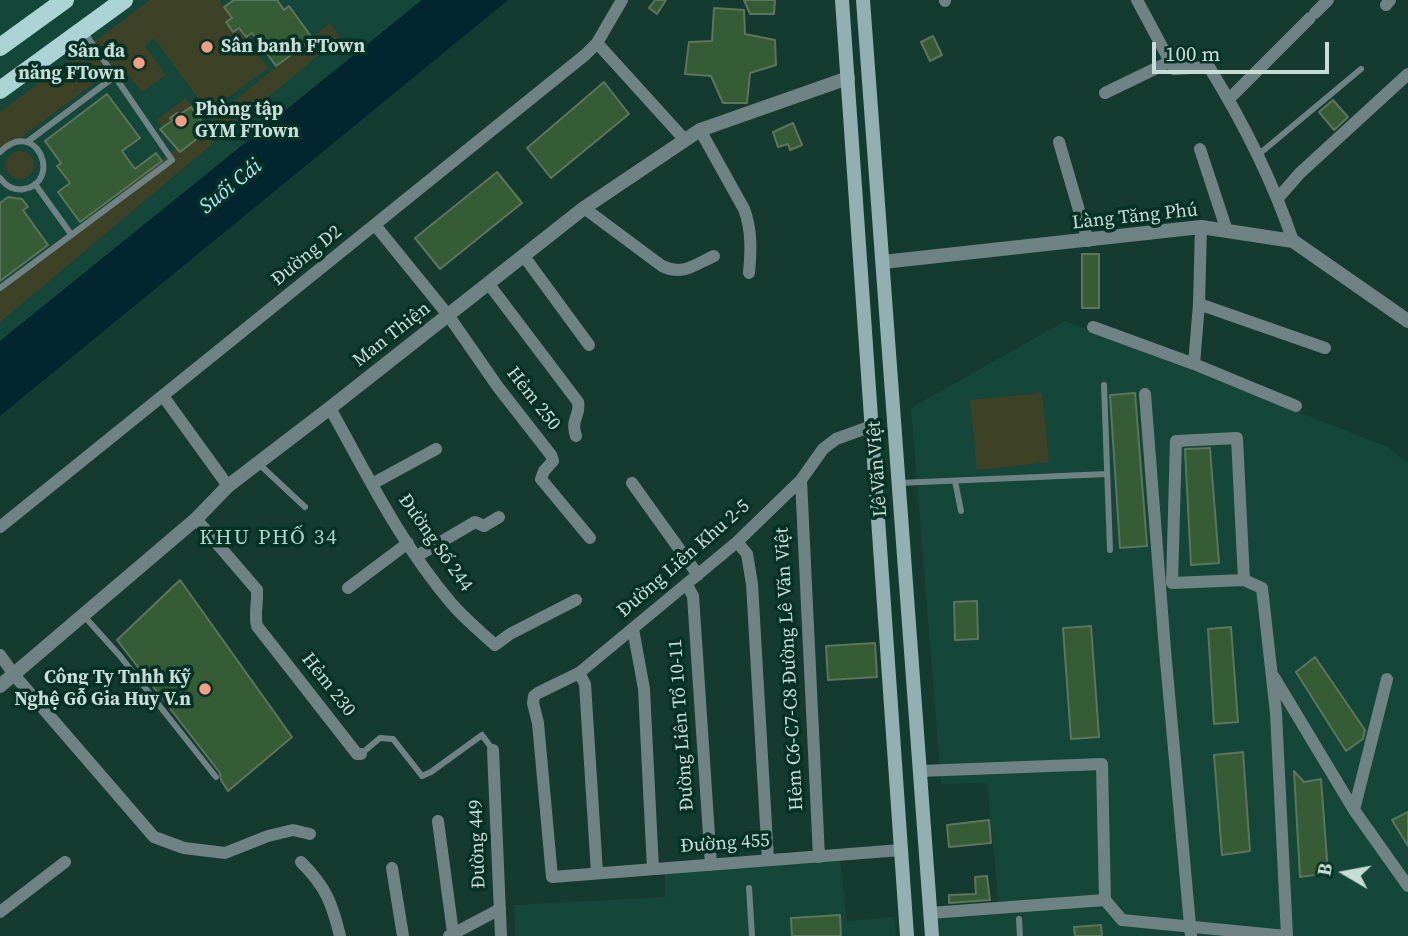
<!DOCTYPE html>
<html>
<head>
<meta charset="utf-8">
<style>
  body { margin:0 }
  #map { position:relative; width:1408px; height:936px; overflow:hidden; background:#153b30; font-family:"Source Serif 4",serif }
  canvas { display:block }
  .north { position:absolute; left:1310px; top:838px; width:70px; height:70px; -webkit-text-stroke:5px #083126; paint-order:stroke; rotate:280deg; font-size:19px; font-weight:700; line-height:28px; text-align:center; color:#c8ddd5 }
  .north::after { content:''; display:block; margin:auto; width:24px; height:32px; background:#c8ddd5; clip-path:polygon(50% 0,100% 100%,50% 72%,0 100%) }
  .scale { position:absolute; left:1152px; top:42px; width:177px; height:32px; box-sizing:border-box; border:4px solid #c8ddd5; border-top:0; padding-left:9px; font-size:21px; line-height:24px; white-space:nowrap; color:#c8ddd5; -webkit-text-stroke:5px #083126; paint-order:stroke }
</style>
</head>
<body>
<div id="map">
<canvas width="1408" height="936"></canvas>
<div class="north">B</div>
<div class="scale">100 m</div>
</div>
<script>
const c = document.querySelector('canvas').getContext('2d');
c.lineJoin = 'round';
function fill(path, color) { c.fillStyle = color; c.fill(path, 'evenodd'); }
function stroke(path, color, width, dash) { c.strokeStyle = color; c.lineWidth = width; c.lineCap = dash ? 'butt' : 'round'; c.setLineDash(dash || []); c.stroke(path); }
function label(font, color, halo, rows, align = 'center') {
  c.font = font + ' "Source Serif 4",serif'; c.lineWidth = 7; c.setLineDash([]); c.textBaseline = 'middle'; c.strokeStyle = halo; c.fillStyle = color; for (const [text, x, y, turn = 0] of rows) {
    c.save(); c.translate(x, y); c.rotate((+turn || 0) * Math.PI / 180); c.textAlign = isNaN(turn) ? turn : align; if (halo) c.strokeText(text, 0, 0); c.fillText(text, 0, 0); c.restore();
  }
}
const built = new Path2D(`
  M0,0H422L0,341Z
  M1065,321L1388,447L1408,464V936H932L930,913L999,907L987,783L941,784L911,408Z
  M840,861L847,921L894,917L896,936H515L514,905L665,897V873Z`);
const green = new Path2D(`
  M150,0H219L268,68L208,112L154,38L145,46L166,75L142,92L120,64L0,153V112Z
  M330,23L340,37L0,322V292Z
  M186,98L204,122L175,144L157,120Z
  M6 165a14 14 0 1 1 28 0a14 14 0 1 1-28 0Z
  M1042,393L1049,462L977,470L970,400Z`);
const water = new Path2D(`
  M422,0H508L0,416V341Z`);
const building = new Path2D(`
  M234,0H277L284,10L289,6L313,39L276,66L252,33L246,37L239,28L233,32L226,22L232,18L224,7Z
  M655,0H666L657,14L649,8Z
  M744,0H775L774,14H750Z
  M714,8L744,10L745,34L775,40L776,65L750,73L747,103H723L711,76L685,74L689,42L712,41Z
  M933,36L942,55L930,61L921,42Z
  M604,82L629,114L551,178L527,148Z
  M107,94L140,138L122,151L135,169L156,153L162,161L80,222L58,192L70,183L57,166L61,163L45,141Z
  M1333,100L1348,117L1334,130L1319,112Z
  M191,107L208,130L180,152L160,129L172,121L170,118L177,113L179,115Z
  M793,123L802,145L790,150L788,144L778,147L773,132Z
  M497,172L522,203L440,269L415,238Z
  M8,197L22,199L28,207L23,210L48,245L0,281V203Z
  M1082,254H1099V308H1082Z
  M1135,393L1147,546L1120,548L1110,395Z
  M1210,448L1219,563L1191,565L1185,449Z
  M180,580L292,737L228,791L221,780L220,773L117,640Z
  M977,601L978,639L955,640L954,602Z
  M1091,626L1099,737L1071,739L1063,628Z
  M1231,627L1238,722L1214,724L1208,629Z
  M875,643L877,677L828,680L826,646Z
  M1315,657L1365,730L1363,739L1346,751L1296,672Z
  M1243,752L1250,851L1222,855L1214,755Z
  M1294,771L1304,782L1321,779L1328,873L1300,877Z
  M1408,812V846L1392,820Z
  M989,820L991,843L949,847L947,825Z
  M987,876L990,900L949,903V895L976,894L975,877Z
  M840,915L841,936H792L791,918Z
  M1101,925L1102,936H1075L1074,927Z`);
const service = new Path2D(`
  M27,142L114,77
  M0,152C37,116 63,182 24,189C14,191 6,186 0,178
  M1258,155L1361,69
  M35,184L71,234
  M0,288L172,160L83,30
  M1104,385L1110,550
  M259,464L305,507
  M955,481L961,511
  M899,483L1107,474
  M84,616L120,656L216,777
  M361,754L380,738L393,739L422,776L431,772L482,735L493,750
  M749,888L752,936
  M1019,919L1020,936`);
const minor = new Path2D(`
  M945,0V1
  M1137,0L1174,69L1209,67C1243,122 1272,179 1293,241
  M1386,5L1390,0
  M1315,13L1328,0
  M597,43L685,140
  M1105,93L1169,62
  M1229,99L1310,18
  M700,130L744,209C752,230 751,251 749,273
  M1059,142L1088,241
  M1200,149L1227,231
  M1278,198L1300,173L1408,74
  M584,208L662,266C683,276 694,265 714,256
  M375,225L448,315L498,387L551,455L553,461L544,471L541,479L590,538
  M523,255L589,345
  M488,283L578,402C581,416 570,418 576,436
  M1199,304L1325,348
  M1093,327L1194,364L1296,406
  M1194,364L1199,304L1201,227
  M1145,394L1165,650L1191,936
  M163,396L228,486
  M330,408C367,475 402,546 452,604C465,619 481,632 495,645L510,634L576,600
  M872,426L836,439L823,449L801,480L737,542L579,673L538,693L534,696L533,703L538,723L552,877L901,850
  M801,480L819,857
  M632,483L698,575
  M372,484L436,449
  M196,519L257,590C258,603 254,613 257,626L357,754H361
  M0,527L585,55L597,43L622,0
  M737,542L747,554L752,584L768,860
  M417,556L475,522L484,526L499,517
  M1244,580L1237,438L1176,441L1172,583L1244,580L1262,588L1276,713L1287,936
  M687,585L693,596L711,865
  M348,588L408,543
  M633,629L644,689L653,869
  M0,655L15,676L154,837L184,848L225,853L268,836L293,830L310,834
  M579,673L585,684L597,873
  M1274,677L1354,810L1408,886
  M493,750L501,936
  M920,771L1102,764L1105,900L1122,920L1286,936
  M1354,810L1387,679
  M438,821L453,933
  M301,862C326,887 332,903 340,936
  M392,868L403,936
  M0,912L65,862
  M930,913L1105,900
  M449,936L500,909`);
const tertiary = new Path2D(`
  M883,262L1201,227L1293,241L1408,321
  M0,686L196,519L228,486L330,408L584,208L700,130L848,78`);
const secondary = new Path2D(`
  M842,0L907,936
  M863,0L932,936`);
const primary = new Path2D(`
  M0,47L65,0
  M0,90L124,0`);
const markers = [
  [207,47,7,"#f39f86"],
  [139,63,7,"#f39f86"],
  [181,121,7,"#f39f86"],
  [205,689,7,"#f39f86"]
];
const poiNames = [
  ["Sân banh FTown",221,47],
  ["Sân đa",125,52,"right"],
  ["năng FTown",125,74,"right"],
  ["Phòng tập",195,110],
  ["GYM FTown",195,132],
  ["Công Ty Tnhh Kỹ",191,678,"right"],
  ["Nghệ Gỗ Gia Huy V.n",191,700,"right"]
];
const streetNames = [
  ["Làng Tăng Phú",1135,217,-6],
  ["Đường D2",307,256,-39],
  ["Man Thiện",392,335,-38],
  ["Hẻm 250",533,399,52],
  ["Lê Văn Việt",878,469,-94],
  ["Đường Số 244",435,543,55],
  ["Đường Liên Khu 2-5",684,559,-41],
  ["Hẻm C6-C7-C8 Đường Lê Văn Việt",790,669,-93],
  ["Hẻm 230",328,685,52],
  ["Đường Liên Tổ 10-11",682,725,-94],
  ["Đường 449",478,844,-92],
  ["Đường 455",725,844,-4]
];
const waterNames = [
  ["Suối Cái",231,187,-39]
];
const neighbourhoodNames = [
  ["KHU PHỐ 34",269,539]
];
fill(built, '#144639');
fill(green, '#3d4226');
fill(water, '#022530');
fill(building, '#365c36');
stroke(building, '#5d755c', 2);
stroke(service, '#708384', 6);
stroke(minor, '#708384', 12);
stroke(tertiary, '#708384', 14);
stroke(secondary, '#92b0b1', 14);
stroke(primary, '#acd3d4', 18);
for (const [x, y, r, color] of markers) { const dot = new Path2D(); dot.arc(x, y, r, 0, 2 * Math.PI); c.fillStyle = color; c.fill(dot); stroke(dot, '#083126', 2.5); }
label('bold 19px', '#c8ddd5', '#083126', poiNames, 'left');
label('19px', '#c8ddd5', '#083126', streetNames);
label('italic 21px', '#b1e7fd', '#083126', waterNames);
c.letterSpacing = '2px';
label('21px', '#abd5c6', '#083126', neighbourhoodNames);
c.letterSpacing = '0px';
</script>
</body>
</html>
